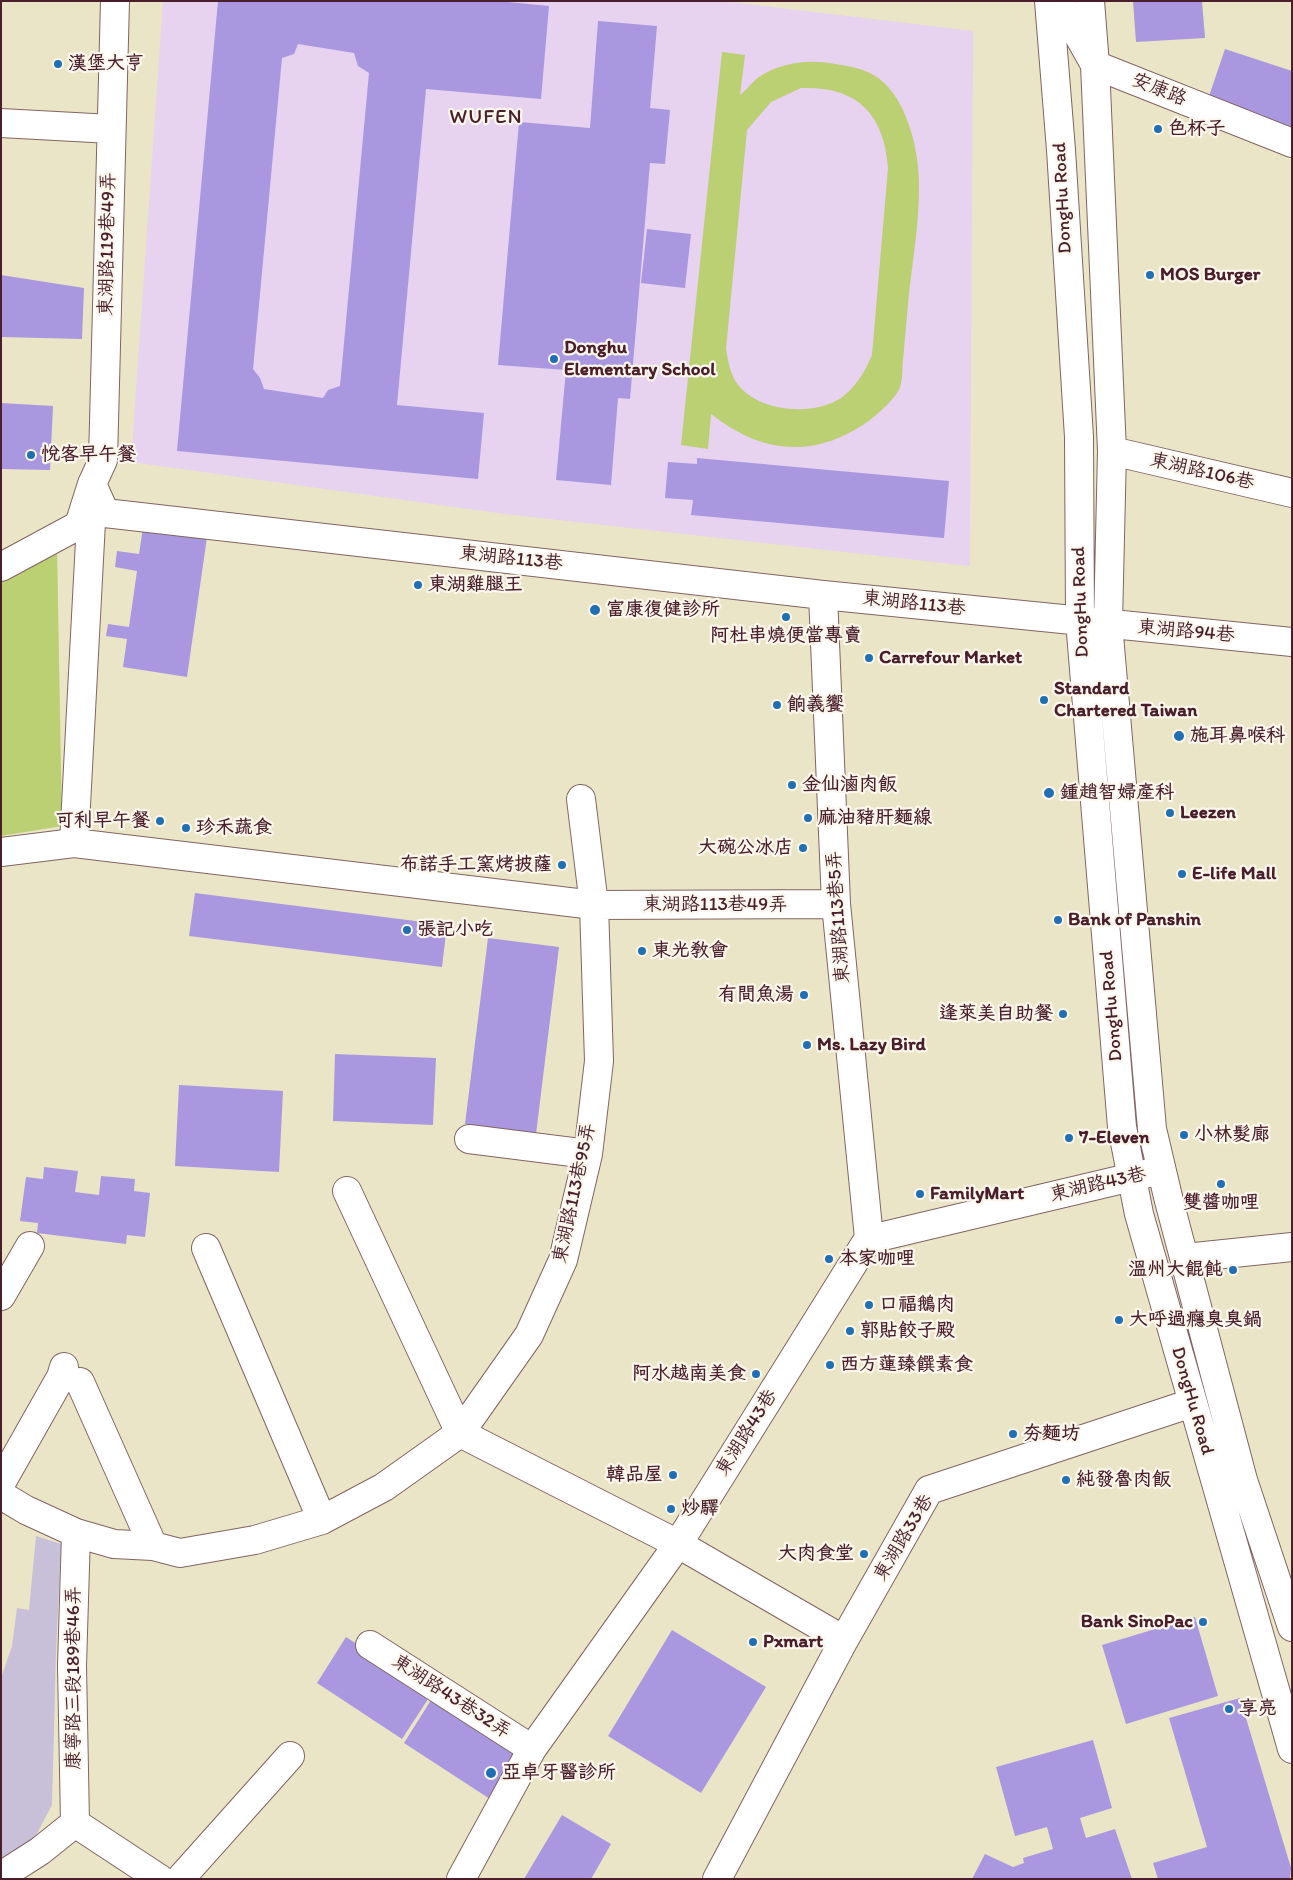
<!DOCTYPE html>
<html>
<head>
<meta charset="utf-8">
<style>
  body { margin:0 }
  #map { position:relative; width:1293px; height:1880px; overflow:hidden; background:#ebe5c7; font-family:Itim,sans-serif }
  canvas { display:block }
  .frame { position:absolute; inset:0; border:2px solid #4a1f2b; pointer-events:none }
</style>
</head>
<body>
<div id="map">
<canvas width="1293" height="1880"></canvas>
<div class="frame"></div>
</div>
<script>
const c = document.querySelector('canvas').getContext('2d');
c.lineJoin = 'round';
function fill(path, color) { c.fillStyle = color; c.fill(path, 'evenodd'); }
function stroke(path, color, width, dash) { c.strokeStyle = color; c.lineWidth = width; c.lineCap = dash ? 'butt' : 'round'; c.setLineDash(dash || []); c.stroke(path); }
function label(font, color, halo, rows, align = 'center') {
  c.font = font + ' Itim,"LXGW WenKai TC",sans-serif'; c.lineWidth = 4.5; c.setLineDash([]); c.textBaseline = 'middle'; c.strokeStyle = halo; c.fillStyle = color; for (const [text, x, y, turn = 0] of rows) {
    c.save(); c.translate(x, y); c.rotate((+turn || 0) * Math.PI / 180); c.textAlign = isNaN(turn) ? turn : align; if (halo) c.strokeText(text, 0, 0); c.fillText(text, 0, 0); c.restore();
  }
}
const built = new Path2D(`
  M163,1H722L973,31L970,566L505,514L131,462Z`);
const industrial = new Path2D(`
  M36,1536L61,1544L56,1653L52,1805L33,1841L1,1861V1678L12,1646L17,1608L29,1610Z`);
const green = new Path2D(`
  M722,52L745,55L740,95C747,90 752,82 759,77C782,62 809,59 835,64C847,66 861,68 872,74C906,92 920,151 919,188C919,223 913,258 909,293C907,315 905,338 903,360C902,368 903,379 900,387C897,397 879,413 870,420C816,459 763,455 711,414L708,449L681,445ZM801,88C857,86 884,113 888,168L872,355C865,372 856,387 841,398C812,417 756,412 736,382C730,373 728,360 726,349L747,130L771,102Z
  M57,545L62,826L1,836V575Z`);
const building = new Path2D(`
  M218,1H498L549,6L541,99L426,89L397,405L484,413L478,479L177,451ZM298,44L354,53L358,66L369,73L340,386L328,390L323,398L264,389L260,378L253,369L282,58L294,54Z
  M1133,1H1202L1205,38L1136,42Z
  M598,21L657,26L650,108L670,110L665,164L650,163L630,399L618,398L611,485L556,480L566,370L498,365L519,122L590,128Z
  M1225,49L1292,71V137L1205,108Z
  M647,229L691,234L685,288L641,283Z
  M1,275L84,288L82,339L1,337Z
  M1,403L53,406L50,470L1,469Z
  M697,458L949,481L944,538L691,515L693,500L665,498L668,462L697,464Z
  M143,528L207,537L187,677L123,667L127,639L106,636L108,624L129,627L137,571L115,567L117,551L139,554Z
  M195,893L447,925L442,967L189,936Z
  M488,938L559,947L536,1134L465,1124Z
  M335,1054L436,1058L433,1125L333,1121Z
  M179,1085L283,1091L279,1172L175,1166Z
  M44,1167L78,1171L75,1192L99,1195L101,1176L135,1179L134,1191L150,1193L145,1237L127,1235L126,1244L37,1233L38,1223L20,1221L26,1177L43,1179Z
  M1195,1617L1218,1696L1126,1724L1102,1645Z
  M672,1630L766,1687L701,1793L608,1736Z
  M346,1637L432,1693L402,1739L317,1683Z
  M433,1697L519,1752L490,1799L404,1743Z
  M1240,1698L1291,1868L1290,1879H1158L1153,1863L1207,1847L1169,1718Z
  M1093,1740L1112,1808L1080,1818L1086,1838L1115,1829L1132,1879H972L985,1854L1013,1867L1024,1863L1023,1858L1053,1849L1047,1827L1015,1836L996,1767Z
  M562,1815L611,1844L591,1879H524Z`);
const minor = new Path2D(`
  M1049,1L1061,150L1079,437L1080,621L1122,1127L1139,1214L1292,1749
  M1059,1L1095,65L1292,143
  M1090,1L1095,65L1112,451L1108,624L1152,1129L1169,1201L1243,1480L1292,1627
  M1,123L111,129
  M1112,451L1292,493
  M92,484L105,513L823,595L1292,642
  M1,567L79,525L92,484L103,460L115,1
  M823,595L836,904L869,1238
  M74,843L594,905L836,904
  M1,852L74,843L92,503
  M469,1139L588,1154
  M347,1191L460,1433L680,1545L844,1640
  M206,1248L322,1520
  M1185,1258L1292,1247
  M1,1296L30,1246
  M80,1382L153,1546
  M1,1483L61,1377L64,1367
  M1,1495L26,1510L76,1533L114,1544L153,1546L180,1553L255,1540L322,1520L384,1487L460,1433L529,1335L563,1260L588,1154L599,1061L594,905L581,799
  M370,1645L532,1749
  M75,1823L72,1666L76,1533
  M75,1823L160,1879
  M1,1876L40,1851L75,1823
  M180,1879L290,1756
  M461,1879L532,1749L678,1544L869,1238L879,1237L1149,1173
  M717,1879L844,1640L929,1490L1192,1403`);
const markers = [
  [58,64,5,"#1f6fb2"],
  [1158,129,5,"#1f6fb2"],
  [1150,275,5,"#1f6fb2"],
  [554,359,5,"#1f6fb2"],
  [31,455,5,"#1f6fb2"],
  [418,585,5,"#1f6fb2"],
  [595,610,6,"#1f6fb2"],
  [786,617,5,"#1f6fb2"],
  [869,658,5,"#1f6fb2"],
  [1044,700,5,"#1f6fb2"],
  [777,705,5,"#1f6fb2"],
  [1179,736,6,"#1f6fb2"],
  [792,785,5,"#1f6fb2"],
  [1049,793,6,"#1f6fb2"],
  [1170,813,5,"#1f6fb2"],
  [808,818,5,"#1f6fb2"],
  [160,821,5,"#1f6fb2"],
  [186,828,5,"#1f6fb2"],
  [803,848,5,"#1f6fb2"],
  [562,865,5,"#1f6fb2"],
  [1182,874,5,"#1f6fb2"],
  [1058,920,5,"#1f6fb2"],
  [407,930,5,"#1f6fb2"],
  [642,951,5,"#1f6fb2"],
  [804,995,5,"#1f6fb2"],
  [1063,1014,5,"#1f6fb2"],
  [807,1045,5,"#1f6fb2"],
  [1184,1135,5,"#1f6fb2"],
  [1069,1138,5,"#1f6fb2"],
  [1221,1184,5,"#1f6fb2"],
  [920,1194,5,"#1f6fb2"],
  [829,1259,5,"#1f6fb2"],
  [1233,1270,5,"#1f6fb2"],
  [869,1305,5,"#1f6fb2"],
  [1119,1320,5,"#1f6fb2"],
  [850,1331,5,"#1f6fb2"],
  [830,1365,5,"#1f6fb2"],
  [756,1374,5,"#1f6fb2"],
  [1013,1434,5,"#1f6fb2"],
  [673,1475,5,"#1f6fb2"],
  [1066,1480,5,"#1f6fb2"],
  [671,1509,5,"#1f6fb2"],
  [864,1554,5,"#1f6fb2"],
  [1203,1622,5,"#1f6fb2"],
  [753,1642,5,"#1f6fb2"],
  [1229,1709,5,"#1f6fb2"],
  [491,1773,6,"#1f6fb2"]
];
const poiNames = [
  ["漢堡大亨",68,64],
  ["色杯子",1168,129],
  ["MOS Burger",1160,275],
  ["Donghu",564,348],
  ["Elementary School",564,370],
  ["悅客早午餐",41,455],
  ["東湖雞腿王",428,585],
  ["富康復健診所",606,610],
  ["阿杜串燒便當專賣",786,636,"center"],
  ["Carrefour Market",879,658],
  ["Standard",1054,689],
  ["Chartered Taiwan",1054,711],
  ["餉義饗",787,705],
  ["施耳鼻喉科",1190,736],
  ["金仙滷肉飯",802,785],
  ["鍾趙智婦產科",1060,793],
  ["Leezen",1180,813],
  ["麻油豬肝麵線",818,818],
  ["可利早午餐",150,821,"right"],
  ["珍禾蔬食",196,828],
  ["大碗公冰店",793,848,"right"],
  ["布諾手工窯烤披薩",552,865,"right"],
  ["E-life Mall",1192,874],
  ["Bank of Panshin",1068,920],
  ["張記小吃",417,930],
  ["東光教會",652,951],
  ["有間魚湯",794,995,"right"],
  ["逢萊美自助餐",1053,1014,"right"],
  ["Ms. Lazy Bird",817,1045],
  ["小林髮廊",1194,1135],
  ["7-Eleven",1079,1138],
  ["FamilyMart",930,1194],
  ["雙醬咖哩",1221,1203,"center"],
  ["本家咖哩",839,1259],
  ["溫州大餛飩",1223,1270,"right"],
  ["口福鵝肉",879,1305],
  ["大呼過癮臭臭鍋",1129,1320],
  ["郭貼餃子殿",860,1331],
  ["西方蓮臻饌素食",840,1365],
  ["阿水越南美食",746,1374,"right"],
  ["夯麵坊",1023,1434],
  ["韓品屋",663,1475,"right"],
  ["純發魯肉飯",1076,1480],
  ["炒驛",681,1509],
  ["大肉食堂",854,1554,"right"],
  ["Bank SinoPac",1193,1622,"right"],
  ["Pxmart",763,1642],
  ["享亮",1239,1709],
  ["亞卓牙醫診所",502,1773]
];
const streetNames = [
  ["安康路",1159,90,22],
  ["DongHu Road",1063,198,-93],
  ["東湖路119巷49弄",108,244,-89],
  ["東湖路106巷",1202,472,13],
  ["東湖路113巷",511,559,6],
  ["DongHu Road",1081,602,-92],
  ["東湖路113巷",914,604,6],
  ["東湖路94巷",1186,632,5],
  ["東湖路113巷49弄",715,905],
  ["東湖路113巷5弄",839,917,-94],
  ["DongHu Road",1112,1006,-95],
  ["東湖路43巷",1098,1185,-13],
  ["東湖路113巷95弄",575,1193,-78],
  ["DongHu Road",1192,1401,74],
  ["東湖路43巷",747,1433,-58],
  ["東湖路33巷",904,1538,-59],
  ["康寧路三段189巷46弄",74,1678,-90],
  ["東湖路43巷32弄",451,1697,33]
];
const quarterNames = [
  ["WUFEN",486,118]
];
fill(built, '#e7d2ef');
fill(industrial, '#c8bfd8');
fill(green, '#bbcf73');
fill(building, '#a998df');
stroke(minor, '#826462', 30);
stroke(minor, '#fff', 28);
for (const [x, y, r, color] of markers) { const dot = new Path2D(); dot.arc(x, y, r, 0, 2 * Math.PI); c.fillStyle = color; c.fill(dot); stroke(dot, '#fbf7ec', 2); }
label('bold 19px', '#4a1f2b', '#fbf7ec', poiNames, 'left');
label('19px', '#4a1f2b', '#fbf7ec', streetNames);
c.letterSpacing = '1px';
label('21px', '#4a1f2b', '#fbf7ec', quarterNames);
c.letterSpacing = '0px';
</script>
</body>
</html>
